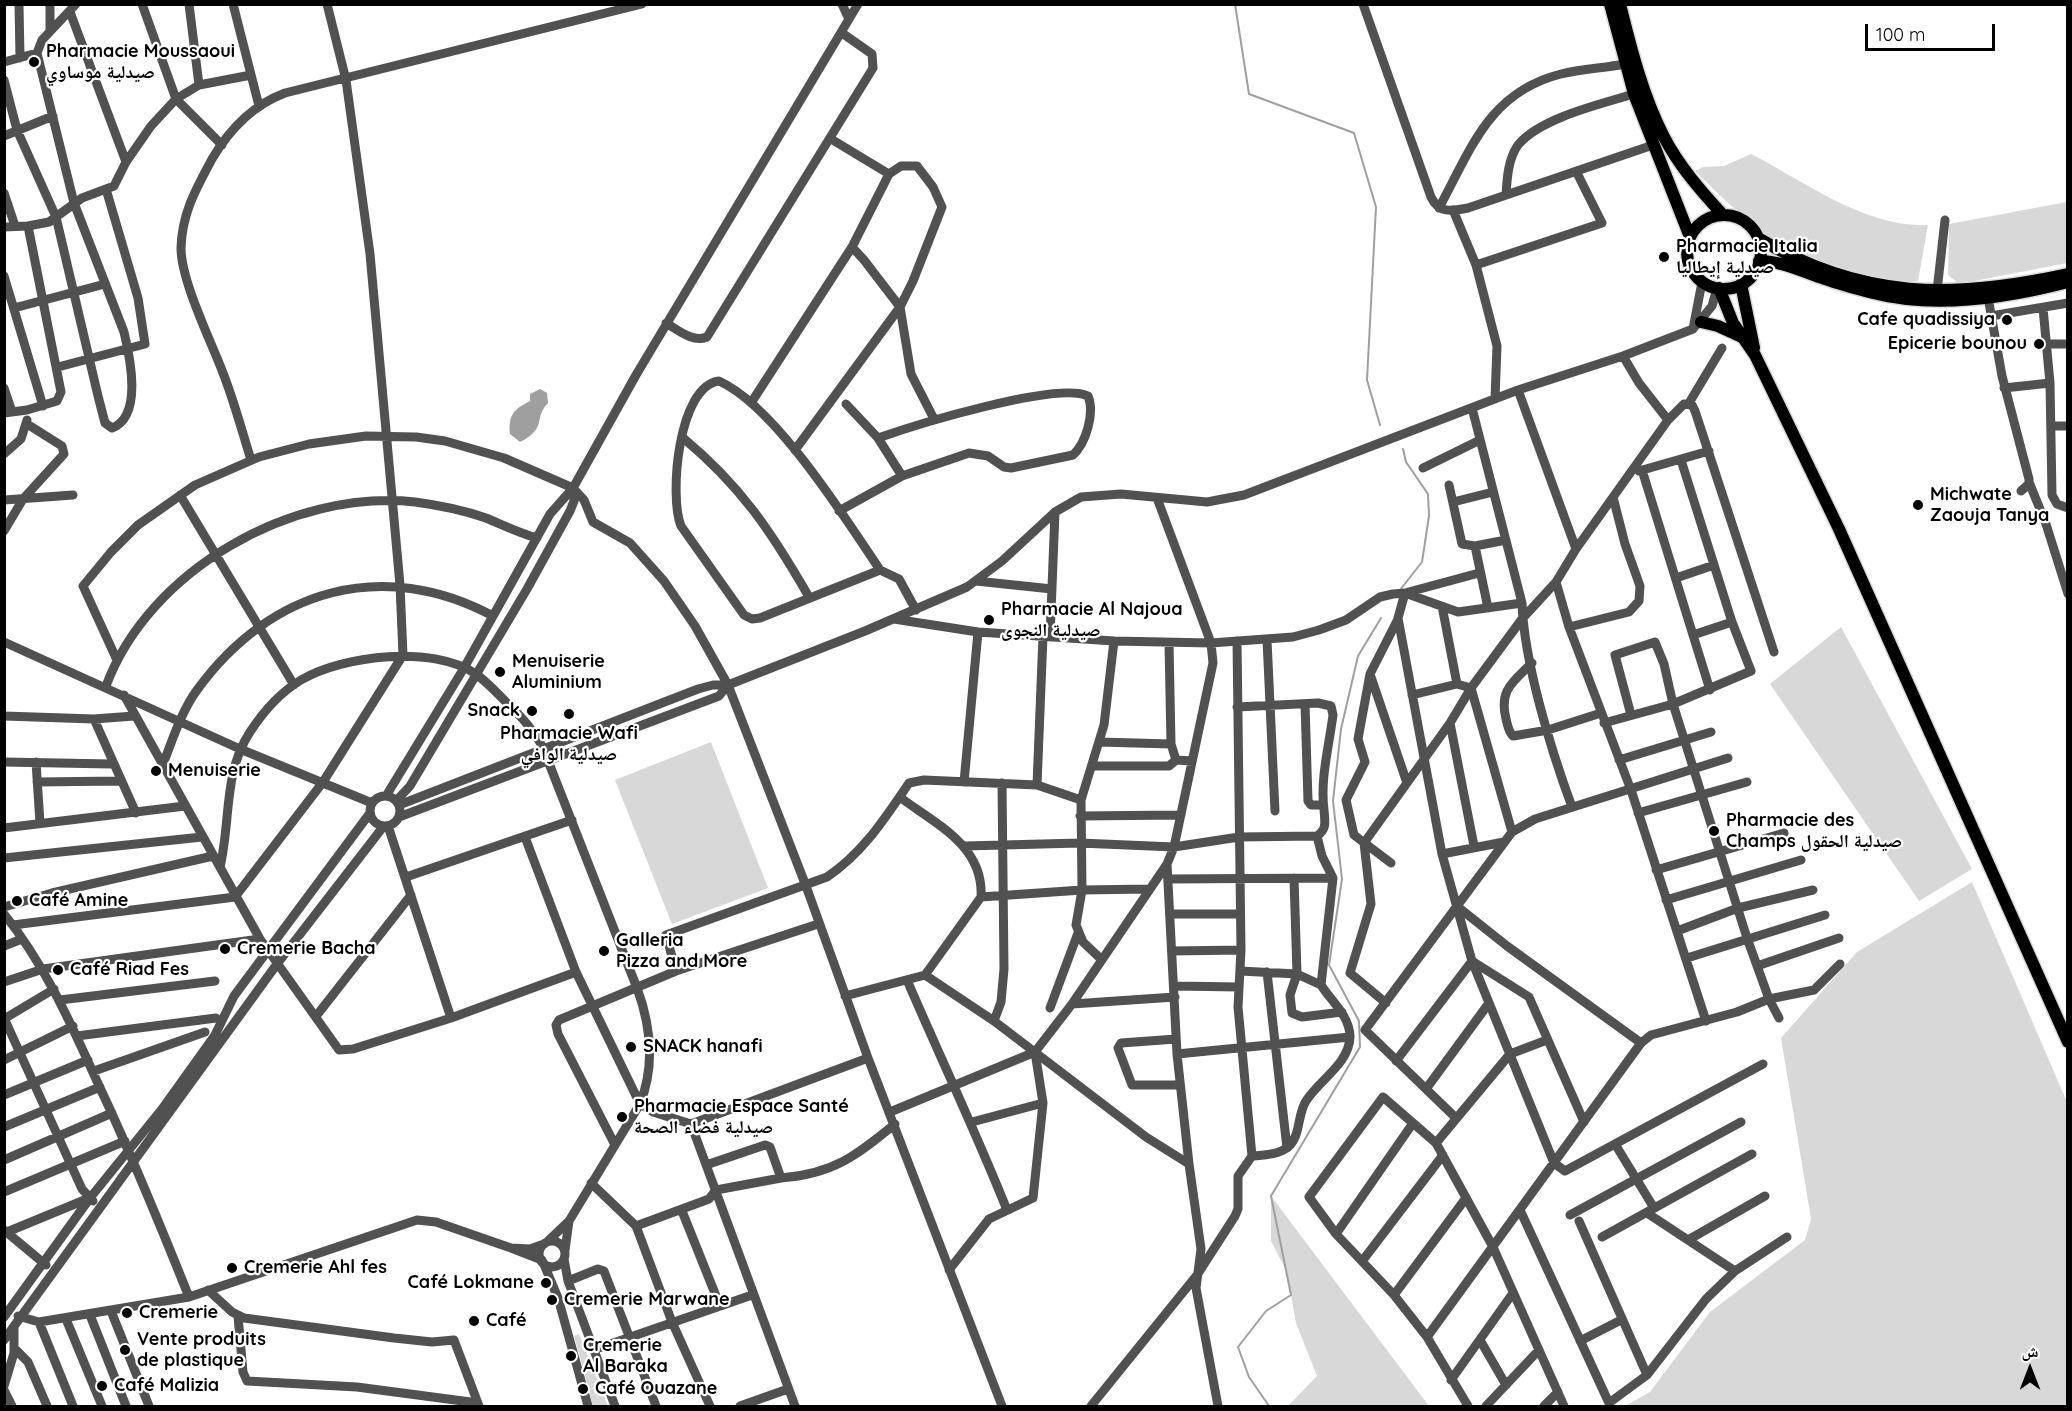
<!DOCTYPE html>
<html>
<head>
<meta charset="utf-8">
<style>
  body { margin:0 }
  #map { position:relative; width:2072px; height:1411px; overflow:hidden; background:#fff; font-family:Quicksand,"Noto Naskh Arabic",sans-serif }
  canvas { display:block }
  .frame { position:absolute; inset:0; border:6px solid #000; pointer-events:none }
  .north { position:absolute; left:2000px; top:1339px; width:60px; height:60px; -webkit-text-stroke:4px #fff; paint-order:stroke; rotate:0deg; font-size:16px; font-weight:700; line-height:24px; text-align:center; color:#000 }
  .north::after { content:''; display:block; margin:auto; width:21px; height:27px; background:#000; clip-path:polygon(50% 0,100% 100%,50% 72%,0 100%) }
  .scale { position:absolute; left:1865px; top:24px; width:130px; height:27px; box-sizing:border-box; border:3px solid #000; border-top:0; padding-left:8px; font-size:18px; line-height:21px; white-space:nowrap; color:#000; -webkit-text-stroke:4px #fff; paint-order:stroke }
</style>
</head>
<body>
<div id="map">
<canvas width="2072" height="1411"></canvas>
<div class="frame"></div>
<div class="north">ش</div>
<div class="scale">100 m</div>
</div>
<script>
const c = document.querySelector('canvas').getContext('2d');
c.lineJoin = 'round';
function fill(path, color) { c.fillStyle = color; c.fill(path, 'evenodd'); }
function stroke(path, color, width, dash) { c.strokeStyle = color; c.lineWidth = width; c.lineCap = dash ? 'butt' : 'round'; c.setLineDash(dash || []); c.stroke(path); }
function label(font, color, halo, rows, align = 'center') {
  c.font = font + ' Quicksand,"Noto Naskh Arabic",sans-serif'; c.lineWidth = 4.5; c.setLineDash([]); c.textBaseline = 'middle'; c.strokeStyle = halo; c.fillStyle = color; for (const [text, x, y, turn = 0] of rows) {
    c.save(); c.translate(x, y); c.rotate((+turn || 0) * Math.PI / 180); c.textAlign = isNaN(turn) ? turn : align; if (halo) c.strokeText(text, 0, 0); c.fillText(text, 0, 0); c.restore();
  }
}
const green = new Path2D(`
  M1751,154C1804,181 1865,228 1928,225L1918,281C1895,284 1873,279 1851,272C1838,268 1824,265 1811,260C1766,242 1729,204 1695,171L1703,167L1724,166Z
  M2067,202V263L1959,284L1948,275L1949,224Z
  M1841,627L1972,869L1919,901L1770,684Z
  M711,742L768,888L672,924L615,780Z
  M1972,882L2067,1102V1406H1625L1650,1392L1710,1312L1805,1240L1811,1219L1781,1038L1857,952Z
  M1271,1196L1429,1406H1288L1317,1376L1296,1323L1287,1272L1271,1241Z
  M579,1334L608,1406H593L574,1336Z`);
const water = new Path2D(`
  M540,389L547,393L548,403C533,418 548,428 520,442L510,434C508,415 514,409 530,401V394Z`);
const stream = new Path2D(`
  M1235,4L1249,94L1354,133L1376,207L1367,380L1380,425
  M1400,590L1422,562L1429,516L1428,494L1406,462L1403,449
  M1269,1406L1249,1377L1238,1347L1266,1311L1291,1295L1271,1196L1360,1047L1359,1021L1329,965L1342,879L1333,801L1341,729L1358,656L1381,618`);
const minor = new Path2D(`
  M19,4L20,58
  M50,4V31
  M142,4L176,99L222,145
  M189,4L199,85
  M233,4L259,106
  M842,4L849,19
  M1363,4L1431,197C1439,214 1452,211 1468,208L1653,145
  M70,12L126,162
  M4,62L37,53
  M4,80L17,130L56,217L98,396L105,423L112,428C143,416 130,357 124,332L74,203L37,53L42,40L76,4
  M4,136L53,116
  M4,193L15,226
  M1506,195C1507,179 1508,159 1518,145C1540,118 1601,104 1634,94
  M1439,208C1471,149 1489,92 1561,74C1582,69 1604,68 1625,64
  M1453,210L1476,265L1497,346L1495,399
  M4,227L28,226L49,222L82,198L114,186L126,162L151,126L176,99L199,85L251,75
  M852,247L864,260L900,307L911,374L934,419
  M1476,265L1602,223L1576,171
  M4,276L43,406
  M1937,291L1945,220
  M1988,297L2002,376L2029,479V484L2021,491
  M14,308L105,284
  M2043,308L2050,383L2052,495L2057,504L2068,508
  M1991,316L2068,303
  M666,323C678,330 693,343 707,337L873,68L872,54L842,33
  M1693,329L1702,282
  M2047,344H2068
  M1623,356L1639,383L1668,420
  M58,367L145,344L138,298L106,189
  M4,388L12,412
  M2004,388L2050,383
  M1518,390L1576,549
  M751,403L852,247L889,174
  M1689,403L1722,348
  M846,404L878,438L902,476
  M1472,408L1522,603
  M4,413L27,410L57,401L61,392L28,226
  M2051,426H2068
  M682,437C741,486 771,531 809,597
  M795,450L900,307L913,281L942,207L933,187L917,166H901L889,174L831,139
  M4,454L21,439L27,420
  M251,460C242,431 234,401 223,373C211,341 181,281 181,248C182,213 196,189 212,159C229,130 253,105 285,93L642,4
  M1423,468L1480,440
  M1642,470L1710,690
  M1639,471L1709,451
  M2029,482L2046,524L2068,594
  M1449,485L1462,544L1475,546L1506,540
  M180,495L294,685
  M4,500L73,495
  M1453,502L1493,492
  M839,511L902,476L969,453L988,456L1004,467L1011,468L1073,455C1086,443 1095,413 1088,396C1057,381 915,425 878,438
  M4,531L23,499L64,454L62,446L27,424
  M1475,546L1488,608
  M880,570L760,618L752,619L744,615L681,526C669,497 678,386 719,381C775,406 845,518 880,570L899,579L916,610
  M1479,573L1405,593L1398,618L1442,854L1472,961L1554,1163L1565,1171L1763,1064
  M1676,578L1714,565
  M976,581L1052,589
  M1556,582L1569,627L1631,790L1706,1021
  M1442,606L1457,684
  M894,619L978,632L1114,641L1211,643L1293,637L1319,630L1346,620L1380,597L1393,594L1405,593L1458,612L1522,603C1524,662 1551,750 1572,807
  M1569,627L1629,612L1639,601L1640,586L1625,544L1613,497
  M1693,635L1732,622
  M1050,637L1055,512
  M1267,640L1275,811
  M1237,641L1241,950L1238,1007L1252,1156
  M4,642L240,749L372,803
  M1169,643L1171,744L1176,760L1192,761
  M116,658L83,586L111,552L138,525L195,485L259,457L309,444L366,436L416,437L445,441L504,458L573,488L584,500L593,522L630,543L664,581L695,626L728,685L806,886L868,1058L1002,1406
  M1532,663C1512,683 1499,690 1506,719C1508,726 1508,731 1513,736L1548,730L1601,713
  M1371,677L1407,783
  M106,686C149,570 292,489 415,502C438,505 463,510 486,518C503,525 519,533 537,538
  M124,695L260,939L339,1050L353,1049L451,1018L576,972
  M1412,695L1457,684L1471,688L1512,832
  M1305,704L1308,801L1311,805H1323
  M1631,715L1615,655L1655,642L1664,664L1673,704L1747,938L1769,999L1779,1018
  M4,716L94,719L134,716
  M94,719L136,813
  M1450,723L1474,846
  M1604,723L1673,704L1751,671L1732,622L1681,460
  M1099,742L1171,744
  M1619,760L1711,732
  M4,762L112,764
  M36,762L40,823
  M163,764C173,739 181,712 197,690C270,589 383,557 493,616
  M1092,766H1169L1176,760
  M37,782L120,781
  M964,782L978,632
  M1037,785L1043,636
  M370 811a15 15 0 1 1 30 0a15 15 0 1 1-30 0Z
  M386,796L464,668L550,514L573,488L636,375L858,4
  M1081,800L1104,725L1114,641
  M396,801L410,786L527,589L570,511L574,501L573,488
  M399,805L698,689L713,685H728L865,631L967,587L1002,561L1055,512L1081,497L1121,494L1207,502L1244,495L1518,390L1623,356L1693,329L1712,306L1717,288
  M1638,813L1747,782
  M1080,816L1181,815
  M399,817L719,696L728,685
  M388,826L451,1018
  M4,828L185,806
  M525,837L576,972L640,1104L653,1112L691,1124L868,1058
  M965,846L1080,843L1174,847L1239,837L1317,836C1327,829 1325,822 1324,810C1320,779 1329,746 1333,715L1331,706L1318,703L1237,707
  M1442,854L1504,842
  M4,858L202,837
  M1391,863L1354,835L1346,800L1365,762L1358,739L1370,674L1398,619
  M1167,864L1177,1054L1189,1164
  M220,867C231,821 223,773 250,732C263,712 281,692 301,680C344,655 433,645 476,674C487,682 497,693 506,702C521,716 534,730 543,748L637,988C651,1026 655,1066 640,1104L569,1221
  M1656,870L1784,833
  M406,877L572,820
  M1294,878L1297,974L1290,995L1292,1013L1302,1017L1342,1012
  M1168,879L1333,878
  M981,897L1082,890L1148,889
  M1666,900L1801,860
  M4,907L52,893L213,856
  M1458,907L1507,946L1641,1043
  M4,914C47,967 73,1029 101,1090C133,1158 161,1227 189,1297
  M1171,914H1240
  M13,925L235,897L323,782L403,655L400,585L370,254L346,80L327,4
  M1677,931L1738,908L1813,890
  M4,946L22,939
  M1172,951L1241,950
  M1687,958L1825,915
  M1757,966L1839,938
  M676,971L666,935L827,877C863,853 885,818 909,783L924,780L1037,785L1081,800L1082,890L1076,925L1083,942L1102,960
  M1240,971L1297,974L1321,985
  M1267,972L1287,1148
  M925,975L994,1021L1146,1137L1189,1164L1201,1249L1196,1288L1218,1406
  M907,980C940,1057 976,1132 1007,1210
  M4,982L43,969L260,939
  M1175,986L1239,987
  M845,996L925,975L981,897C984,846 936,824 901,798
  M60,1000L215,981
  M1386,1003L1350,973L1371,904L1364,843L1450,723L1471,688L1522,619L1556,582L1576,549L1668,420L1684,404L1692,405L1695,411L1774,652
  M1072,1004L1175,997
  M1050,1008L1078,933
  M317,1015L411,895
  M4,1018L82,1189L93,1201
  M4,1019L54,989
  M994,1021L1001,1002L1004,969L1002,783
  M77,1036L216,1018
  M1176,1039L1121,1043L1118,1048L1132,1085H1180
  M1177,1054L1350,1037
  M4,1060L73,1026
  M1396,1061L1472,961L1529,997L1584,1122
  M94,1071L205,1032
  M1426,1089L1489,1003
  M4,1095L88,1060
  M890,1112L1035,1052L1072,1004L1167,864L1174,847L1213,663L1211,643L1157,498
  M1456,1118L1365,1030L1512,832L1535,819L1728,758
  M972,1122L1043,1103
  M691,1124L795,1406
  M4,1127L100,1087
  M1436,1143L1510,1054L1547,1040
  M1615,1144L1654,1208
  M615,1145L558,1034L556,1025L559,1020L676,971L818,924
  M4,1160L112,1113
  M781,1178C833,1174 856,1156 895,1124
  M591,1183L636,1226L709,1199L716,1190L781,1178L770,1147L765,1145L706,1165
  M4,1192L125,1141
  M1520,1210L1609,1403L1647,1375L1706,1299L1735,1271L1787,1237
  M682,1211L720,1306
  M1647,1213L1735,1271
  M1570,1215L1741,1122
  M1579,1221L1647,1375
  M636,1226L672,1322L710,1406
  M4,1230L46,1265
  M7,1232L87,1199
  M1336,1234L1413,1123
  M1602,1237L1752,1154
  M1688,1240L1765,1196
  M539 1254a13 13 0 1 1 26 0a13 13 0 1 1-26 0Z
  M547,1242L569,1221L565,1250
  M564,1259L568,1281L615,1406
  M542,1260L511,1248L530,1249L544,1244
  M1363,1260L1443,1155
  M543,1262L558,1298L588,1406
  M949,1270L989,1219L1033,1198L1043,1103L1035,1052
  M568,1281L598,1269L604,1271L656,1406
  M208,1290L232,1312L244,1318L394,1338L432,1342L454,1340L479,1406
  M1394,1295L1466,1198
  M111,1311L149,1406
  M90,1315L126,1406
  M18,1316L39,1322L189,1297L417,1220L436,1222L511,1248
  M238,1316L243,1372L247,1381L357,1387L478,1403
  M4,1317L90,1198L162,1109L215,1035L234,996L370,813
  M66,1319L102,1406
  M39,1322L73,1406
  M1427,1337L1641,1043L1651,1035L1737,1012L1769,999L1814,990L1840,964
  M4,1340L277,964L383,827
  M1480,1340L1506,1385
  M1580,1341L1621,1320
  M15,1349L28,1362L47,1406
  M593,1350L752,1295
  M1451,1380L1513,1293
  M4,1386L14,1353V1327
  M4,1390L12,1406
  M740,1406L788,1389
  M1091,1406L1197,1275L1235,1216L1238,1209V1176L1252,1156C1264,1155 1278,1155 1288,1147C1301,1136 1297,1115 1306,1101C1319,1080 1349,1064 1350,1037C1350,1016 1331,1001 1321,985L1333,878L1322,856L1317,836
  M1468,1406L1427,1337L1394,1295L1336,1234L1309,1197L1383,1097L1436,1143L1493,1247L1564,1406
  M1486,1406L1539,1350
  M1544,1406L1558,1392`);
const major = new Path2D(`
  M1610,4L1634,94L1690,237
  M1620,4C1631,49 1643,96 1664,137C1679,166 1701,191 1723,215
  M1687 252a37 37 0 1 1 74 0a37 37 0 1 1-74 0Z
  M1758,238C1862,300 1953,299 2068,274
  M1759,261C1783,261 1803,272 1825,279C1841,285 1857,289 1873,293C1935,309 2007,298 2068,282
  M1741,284L1754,348
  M1719,288L1733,323L1755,355L1839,529L2068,1042
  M1701,322L1718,326L1742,337`);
const markers = [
  [34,62,6,"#000"],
  [1664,257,6,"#000"],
  [2007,320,6,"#000"],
  [2039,344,6,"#000"],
  [1918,505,6,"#000"],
  [989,620,6,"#000"],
  [500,672,6,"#000"],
  [532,711,6,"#000"],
  [569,714,6,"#000"],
  [156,771,6,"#000"],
  [1714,831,6,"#000"],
  [17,901,6,"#000"],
  [225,949,6,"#000"],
  [604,951,6,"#000"],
  [58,970,6,"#000"],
  [631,1047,6,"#000"],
  [622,1117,6,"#000"],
  [232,1268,6,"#000"],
  [546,1283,6,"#000"],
  [552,1300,6,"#000"],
  [127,1313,6,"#000"],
  [474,1321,6,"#000"],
  [125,1350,6,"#000"],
  [571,1356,6,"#000"],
  [102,1386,6,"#000"],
  [583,1389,6,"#000"]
];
const poiNames = [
  ["Pharmacie Moussaoui",46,52],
  ["صيدلية موساوي",46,73],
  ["Pharmacie Italia",1676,247],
  ["صيدلية إيطاليا",1676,268],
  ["Cafe quadissiya",1995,320,"right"],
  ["Epicerie bounou",2027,344,"right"],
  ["Michwate",1930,495],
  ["Zaouja Tanya",1930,516],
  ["Pharmacie Al Najoua",1001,610],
  ["صيدلية النجوى",1001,631],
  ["Menuiserie",512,662],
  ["Aluminium",512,683],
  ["Snack",520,711,"right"],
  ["Pharmacie Wafi",569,734,"center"],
  ["صيدلية الوافي",569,755,"center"],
  ["Menuiserie",168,771],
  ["Pharmacie des",1726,821],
  ["Champs صيدلية الحقول",1726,842],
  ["Café Amine",29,901],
  ["Galleria",616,941],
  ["Pizza and More",616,962],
  ["Cremerie Bacha",237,949],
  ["Café Riad Fes",70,970],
  ["SNACK hanafi",643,1047],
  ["Pharmacie Espace Santé",634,1107],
  ["صيدلية فضاء الصحة",634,1128],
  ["Cremerie Ahl fes",244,1268],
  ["Café Lokmane",534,1283,"right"],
  ["Cremerie Marwane",564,1300],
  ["Cremerie",139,1313],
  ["Café",486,1321],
  ["Vente produits",137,1340],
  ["de plastique",137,1361],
  ["Cremerie",583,1346],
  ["Al Baraka",583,1367],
  ["Café Malizia",114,1386],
  ["Café Ouazane",595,1389]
];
fill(green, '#d8d8d8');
fill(water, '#9f9f9f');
stroke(stream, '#9f9f9f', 2);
stroke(major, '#dbdbdb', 15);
stroke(minor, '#515151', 9);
stroke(major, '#000', 12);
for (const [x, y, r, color] of markers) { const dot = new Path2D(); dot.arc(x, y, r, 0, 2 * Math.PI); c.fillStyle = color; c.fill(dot); stroke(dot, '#fff', 2); }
label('bold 18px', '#000', '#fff', poiNames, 'left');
</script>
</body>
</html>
